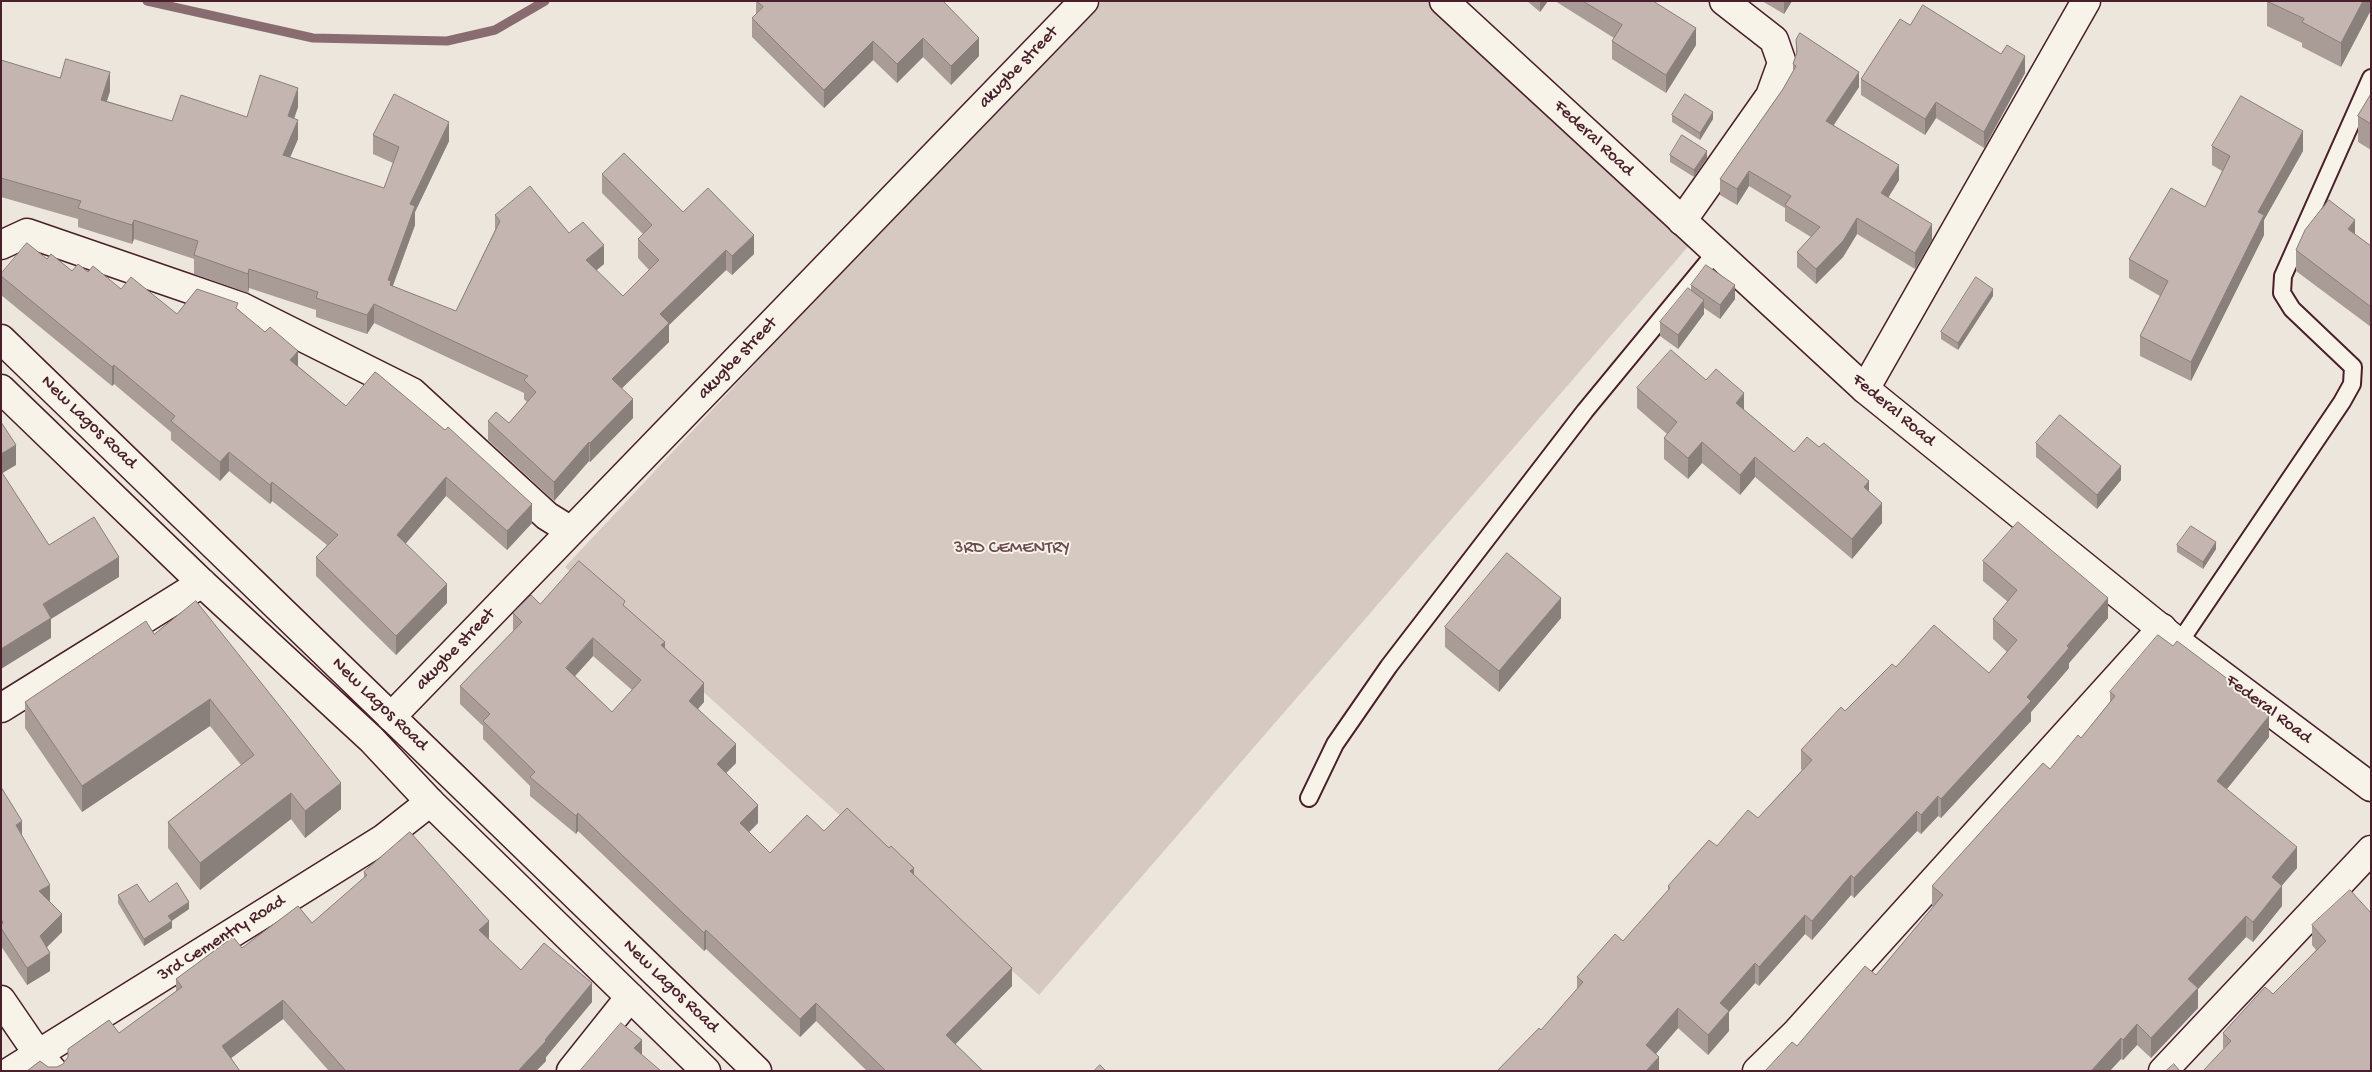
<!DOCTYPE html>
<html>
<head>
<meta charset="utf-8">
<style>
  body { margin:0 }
  #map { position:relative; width:2372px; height:1072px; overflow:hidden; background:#ece6dd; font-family:"Gochi Hand",sans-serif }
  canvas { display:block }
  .frame { position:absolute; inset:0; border:2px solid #4a1f2b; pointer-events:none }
</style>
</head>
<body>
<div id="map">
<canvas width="2372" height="1072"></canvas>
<div class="frame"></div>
</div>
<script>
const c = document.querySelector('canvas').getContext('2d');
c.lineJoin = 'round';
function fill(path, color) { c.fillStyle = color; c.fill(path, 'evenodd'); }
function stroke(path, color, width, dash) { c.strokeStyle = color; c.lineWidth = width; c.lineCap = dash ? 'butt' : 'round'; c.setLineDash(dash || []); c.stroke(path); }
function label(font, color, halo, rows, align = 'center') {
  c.font = font + ' "Gochi Hand",sans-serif'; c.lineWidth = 4; c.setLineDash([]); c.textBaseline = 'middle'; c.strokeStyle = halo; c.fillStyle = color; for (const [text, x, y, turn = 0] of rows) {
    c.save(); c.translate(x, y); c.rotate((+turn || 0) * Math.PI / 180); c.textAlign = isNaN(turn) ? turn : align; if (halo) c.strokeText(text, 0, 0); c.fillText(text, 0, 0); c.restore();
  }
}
const green = new Path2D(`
  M1102,1H1427L1692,242L1039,995L565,567L1033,67Z`);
const stream = new Path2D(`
  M147,1L313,38L447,41L495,30L545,1`);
const lane = new Path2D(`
  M2179,643L2342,402L2352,384L2353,367L2292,309L2282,293L2283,276L2371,78
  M1309,798L1335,744L1389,666L1585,411L1716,252`);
const street = new Path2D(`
  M1682,221L1770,96L1782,63L1774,40L1724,1
  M1,245L27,233L242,307L412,392L547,516L571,531
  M1865,389L2086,1
  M1,708L202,583
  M391,717L1084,1
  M1,1000L38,1054L53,1071
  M11,1071L383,839L430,802
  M571,1071L630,997
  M1757,1071L1797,1032L2162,628
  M2163,1071L2371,850`);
const secondary = new Path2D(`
  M1444,1L1865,389L2179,643L2371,787
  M1,339L757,1071
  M1,389L202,583L371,739L430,802L706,1071`);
const wall = new Path2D(`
  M756,1H943L979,56L951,85L923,57L897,83L873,60L824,108L752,37V18L756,14Z
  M1527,1H1548L1540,12Z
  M1555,1H1653L1696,45L1666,93L1612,59V41L1614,38Z
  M1762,1H1792L1784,14Z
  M2267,1H2371V10L2341,67L2302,47V43L2267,26Z
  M1910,25L2025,73L1984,148L1936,118L1925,135L1861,95V79Z
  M1796,40L1859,87L1834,125L1899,180L1888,198L1932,240L1915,269L1857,234L1843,257L1816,284L1797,267V252L1811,237L1785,221V208L1749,186L1737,205L1720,195V179L1783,89L1793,72V64L1796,55Z
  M1,60L60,78L110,91L107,101L172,121L247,117L298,107L294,119L298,139L290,157L384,188L393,163L373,154V135L449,141L415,212V225L393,286L456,311L495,230V215L569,233L604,264L596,270L623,296L649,270L638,258V239L643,234L602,193V174L683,212L754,254L732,275L726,270L669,325V342L622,388L633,418L590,462L589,461L554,501L488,440V421L509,423L527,402L524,399V393L374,323L367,334L316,317V310L249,288L248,293L194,274V259L134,239L132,244L78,227V219L1,197Z
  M2371,94V150L2358,142V116Z
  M1672,115L1713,119L1700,140L1672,122Z
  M2212,146L2303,151L2264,220V235L2191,381L2140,356V336L2160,296L2129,278V259L2205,207L2222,171L2212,165Z
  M1670,155L1707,158L1694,177L1670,162Z
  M2355,234L2371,246V327L2296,271V250Z
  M47,259L72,271L88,272L121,289L177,314L238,309L298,366L346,406L532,523L507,550L446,496L405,543L447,603L396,655L316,576V557L327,545L272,501L270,504L229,471L220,481L171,440V432L114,384L112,386L1,295V274Z
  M1691,285L1735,299L1720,319L1704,308V314L1678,349L1660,336V322L1691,291Z
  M1993,296L1958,350L1941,339V332Z
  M1706,380L1744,410L1794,452L1869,491L1882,523L1852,559L1755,477L1740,495L1702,463L1688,479L1664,459V438L1667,434L1637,408V388Z
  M2036,443L2121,480L2097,509L2036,457Z
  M2177,545L2216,549L2203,569L2177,552Z
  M1983,561L2108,618L2069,663V668L2031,712V721L1941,818L1938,816L1921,834L1917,831L1854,898L1851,895L1812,940L1805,934L1759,986L1755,983L1729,1012V1031L1708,1055L1678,1028L1656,1054L1659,1071H1497L1541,1030L1577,989V977L1623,941L1668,891V886L1717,846L1758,818L1802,770L1801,769V750L1896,667L1989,673L2007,652L1993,639V619L2008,602L1983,581Z
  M540,604L625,607L665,648L704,702L698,709L736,763L726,773L758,823L749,832L770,853L824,831L914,875L1012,986L955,1044L983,1071H867L816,1021L800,1037L706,949L704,951L578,831L576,834L530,796V786L483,739V726L460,704V686L513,632V613ZM593,656L632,690L612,712L575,676Z
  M1561,618L1499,692L1445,647V627Z
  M154,634L341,809L305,838L291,819L200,890L168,848V822L241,765L210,726L82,812L25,728V702Z
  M2173,646L2233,687L2269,737L2227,789L2297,868L2282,885V906L2253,942L2246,937L2198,989V1008L2151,1058L2137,1045L2123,1060L2121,1059L1797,1046L1876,975L1933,907L1932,906V886L2050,769L2081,738L2110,702V692Z
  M1,787L50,902L62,932L47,947L50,971L27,985L1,946Z
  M410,832L489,921V940L521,970L544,943L592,983V1002L546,1057V1061L536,1071H329L283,1019L231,1058L240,1071H27L40,1061L48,1067H57L63,1064L68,1057V1049L109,1020L119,1033L176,991V979L233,937L242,948L298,906L312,923L364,878V872Z
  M118,895L149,902L189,909L172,921V928L144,946L118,903Z
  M2371,913L2223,1049V1033L2273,994L2316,950L2312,945V925Z`);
const shadedWall = new Path2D(`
  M1540,1H1548L1540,12Z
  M1784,1H1792L1784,14Z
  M2363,1H2371V10L2341,67V43Z
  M1696,28V45L1666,93V75Z
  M923,38V57L897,83V64Z
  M979,38V56L951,85V66Z
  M873,41V60L824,108V90Z
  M2025,56V73L1984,148V132Z
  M110,72V91L101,119V100Z
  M1859,72V87L1826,136V121Z
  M298,88V107L288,135V116Z
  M1936,102V118L1925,135V119Z
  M1713,112V119L1700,140V133Z
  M298,120V139L283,174V155Z
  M449,122V141L415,212V225L391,290L388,280L410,204Z
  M2303,131V151L2264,220V235L2191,381V362L2258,212Z
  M1707,151V158L1694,177V170Z
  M1899,165V180L1881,209V193Z
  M1749,171V186L1737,205V189Z
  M1857,218V234L1843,257L1816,284V269Z
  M134,220V239L132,244V225Z
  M2355,220V241L2348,229Z
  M1932,224V240L1915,269V253Z
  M754,235V254L732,275V256Z
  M604,245V264L586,279V260Z
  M726,250V270L669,325V342L612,398V379L660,314Z
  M249,269V288L248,293V274Z
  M1735,285V299L1720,319V305Z
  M1993,289V296L1958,350V343Z
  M1704,300V314L1678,349V335Z
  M374,304V323L367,334V315Z
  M298,351V370L290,360Z
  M114,365V384L112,386V367Z
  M1744,393V414L1736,403Z
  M633,399V418L590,462V443Z
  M589,442V461L554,501V482Z
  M1702,442V463L1688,479V458Z
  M16,445V465L1,474V454Z
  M229,452V471L220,481V462Z
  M1755,457V477L1740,495V475Z
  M2121,466V480L2097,509V495Z
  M446,477V496L397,554V535Z
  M1869,481V502L1864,487Z
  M272,482V501L270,504V485Z
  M1882,503V523L1852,559V539Z
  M532,504V523L507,550V531Z
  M2216,542V549L2203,569V562Z
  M119,557V577L51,619V638L1,669V649L43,604Z
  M447,584V603L396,655V636Z
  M1561,598V618L1499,692V671Z
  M2108,598V618L2069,663V668L2031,712V721L1941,818V799L2027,697L2067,646Z
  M593,638V656L566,686V668Z
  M665,642V660L661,645Z
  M704,683V702L689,719V701Z
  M210,699V726L82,812V786Z
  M2269,716V737L2217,801V781Z
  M736,744V763L717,782V764Z
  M341,783V809L305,838V811Z
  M291,793V819L200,890V863Z
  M1938,796V816L1921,834V815Z
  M758,805V823L740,841V823Z
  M1917,811V831L1854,898V878Z
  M578,813V831L576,834V816Z
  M22,821V839L16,825Z
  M2297,847V868L2272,897V877Z
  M914,868V886L910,871Z
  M1851,875V895L1812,940V921Z
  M50,885V903L39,891Z
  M2282,886V906L2253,942V922Z
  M189,902V909L168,923V916Z
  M62,914V932L40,954V936Z
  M1805,915V934L1759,986V967Z
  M2246,916V937L2198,989V1008L2151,1058V1038L2188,979Z
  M172,921V928L144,946V939Z
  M489,921V941L479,930Z
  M706,930V949L704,951V933Z
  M50,953V971L27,985V968Z
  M1755,963V983L1729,1012V1031L1708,1055V1035L1720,1003Z
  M1012,968V986L946,1054V1035Z
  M592,983V1002L546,1057V1061L536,1071H518Z
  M283,1000V1019L222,1065V1046Z
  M816,1003V1021L800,1037V1019Z
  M1678,1008V1028L1646,1065V1045Z
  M2137,1024V1045L2123,1060V1040Z
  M2121,1038V1059L2110,1071H2091Z
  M642,1040V1060L634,1048Z
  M1659,1057V1071H1646Z`);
const building = new Path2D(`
  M757,1H943L979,38L951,66L923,38L897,64L873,41L824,90L752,18L763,7Z
  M1583,1H1653L1696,28L1666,75L1612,41L1622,25Z
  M2267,1H2363L2341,43L2302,22L2304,19Z
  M1923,5L2001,54L2007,45L2025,56L1984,132L1936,102L1925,119L1861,79L1900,19L1910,25Z
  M1800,33L1859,72L1826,121L1899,165L1881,193L1932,224L1915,253L1857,218L1843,241L1816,269L1797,252L1820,227L1785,205L1791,196L1749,171L1737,189L1720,179L1783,89L1796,66L1793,64L1797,52L1796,40Z
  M66,59L110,72L101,100L172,121L181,95L247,117L260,75L298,88L288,116L298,120L283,155L384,188L399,147L373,135L394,94L449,122L410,204L415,206L388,280L391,281L390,285L456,311L500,221L495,215L530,186L569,233L583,222L604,245L586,260L623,296L659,260L638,239L652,225L602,174L624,153L683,212L708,188L754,235L732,256L726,250L660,314L669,323L612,379L633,399L590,443L589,442L554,482L488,421L496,412L509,423L536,392L524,380L528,376L374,304L367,315L316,298L318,292L249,269L248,274L194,255L198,241L134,220L132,225L78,208L81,201L1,178V60L60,78Z
  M1685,94L1713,112L1700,133L1672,115Z
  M2371,94V124L2358,116Z
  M2241,96L2303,131L2258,212L2264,215L2191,362L2140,336L2168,281L2129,259L2171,188L2205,207L2230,156L2212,146Z
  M1682,135L1707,151L1694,170L1670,155Z
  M2329,200L2355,220L2348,229L2371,246V307L2296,250L2305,230Z
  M27,243L47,259L51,254L72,271L78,264L88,272L93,266L121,289L131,277L177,314L197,289L238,303L236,308L265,332L270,327L298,351L290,360L346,406L375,372L378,374L445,430L448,427L532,504L507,531L446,477L397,535L447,584L396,636L316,557L338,535L272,482L270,485L229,452L220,462L171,421L175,416L114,365L112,367L1,276V274Z
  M1706,265L1735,285L1720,305L1691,285Z
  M1976,277L1993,289L1958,343L1941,332Z
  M1688,288L1704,300L1678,335L1660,322Z
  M1671,350L1706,380L1716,369L1744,393L1736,403L1794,452L1807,437L1819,447L1824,443L1869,481L1864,487L1882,503L1852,539L1755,457L1740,475L1702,442L1688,458L1664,438L1677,422L1637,388Z
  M2060,415L2121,466L2097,495L2036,443Z
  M1,422L16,445L1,454Z
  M1,471L49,545L94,517L119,557L43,604L51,618L1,649Z
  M2018,522L2108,598L2067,646L2069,648L2027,697L2031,701L1941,799L1938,796L1921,815L1917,811L1854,878L1851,875L1812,921L1805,915L1759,967L1755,963L1720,1003L1729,1011L1708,1035L1678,1008L1646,1045L1659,1057L1646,1071H1497L1539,1028L1541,1030L1583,982L1577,977L1615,934L1623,941L1670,888L1668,886L1709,840L1717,846L1748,810L1758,818L1812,760L1801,750L1841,707L1845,711L1892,664L1896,667L1934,625L1989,673L2017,640L1993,619L2017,590L1983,561Z
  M2191,526L2216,542L2203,562L2177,545Z
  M1507,553L1561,598L1499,671L1445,627Z
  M579,561L625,601L623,605L665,642L661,645L704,683L689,701L736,744L717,764L758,805L740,823L770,853L807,815L824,831L847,808L889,848L891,846L914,868L910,871L1012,968L946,1035L983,1071H886L816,1003L800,1019L706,930L704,933L578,813L576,816L530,777L535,772L483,721L490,714L460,686L522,622L513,613L531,595L540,604ZM593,638L641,680L612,712L566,668Z
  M196,601L341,783L305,811L291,793L200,863L168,822L254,755L210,699L82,786L25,702L146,621L154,634Z
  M2158,635L2173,646L2177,641L2233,683L2230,685L2269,716L2217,781L2297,847L2272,877L2282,886L2253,922L2246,916L2188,979L2198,988L2151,1038L2137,1024L2123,1040L2121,1038L2091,1071H1765L1792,1042L1797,1046L1865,966L1876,975L1943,895L1932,886L2043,763L2050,769L2078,735L2081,738L2115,696L2110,692Z
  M1,787L22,821L16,825L50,885L39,891L62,914L40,936L50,953L27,968L1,928V924L3,923L1,919Z
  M410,832L489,921L479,930L521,970L544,943L592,983L545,1040L546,1041L518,1071H346L283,1000L222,1046L240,1071H27L40,1061L48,1067H57L63,1064L68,1057V1049L109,1020L119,1033L182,987L176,979L233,937L242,948L298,906L312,923L367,875L364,872Z
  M177,883L189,902L168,916L172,921L144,939L118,895L137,884L149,902Z
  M2350,890L2371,913V1071H2203L2231,1041L2223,1033L2265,987L2273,994L2326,941L2312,925Z
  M621,1023L642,1040L634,1048L661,1071H580Z
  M2174,1064L2180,1071H2166Z
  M1100,1065L1106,1071H1094Z`);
const streetNames = [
  ["akugbe street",1019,68,-46],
  ["Federal Road",1593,139,43],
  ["akugbe street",738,359,-46],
  ["Federal Road",1893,411,40],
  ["New Lagos Road",88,423,44],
  ["akugbe street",456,650,-46],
  ["New Lagos Road",379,705,44],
  ["Federal Road",2268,710,37],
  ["3rd Cementry Road",222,939,-32],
  ["New Lagos Road",670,987,44]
];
const parkNames = [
  ["3RD CEMENTRY",1012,549]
];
fill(green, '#d5c9c2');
stroke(stream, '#896c6f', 9);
stroke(lane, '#4a1f2b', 20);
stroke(street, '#4a1f2b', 31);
stroke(secondary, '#4a1f2b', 31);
stroke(lane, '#f7f3e8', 16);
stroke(street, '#f7f3e8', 28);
stroke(secondary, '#f7f3e8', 28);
fill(wall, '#a99c97');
fill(shadedWall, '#897f7b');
fill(building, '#c4b5b0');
stroke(building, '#897f7b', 1);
label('18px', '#4a1f2b', '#f7f3e8', streetNames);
label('18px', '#6d4a51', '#f7f3e8', parkNames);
</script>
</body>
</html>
